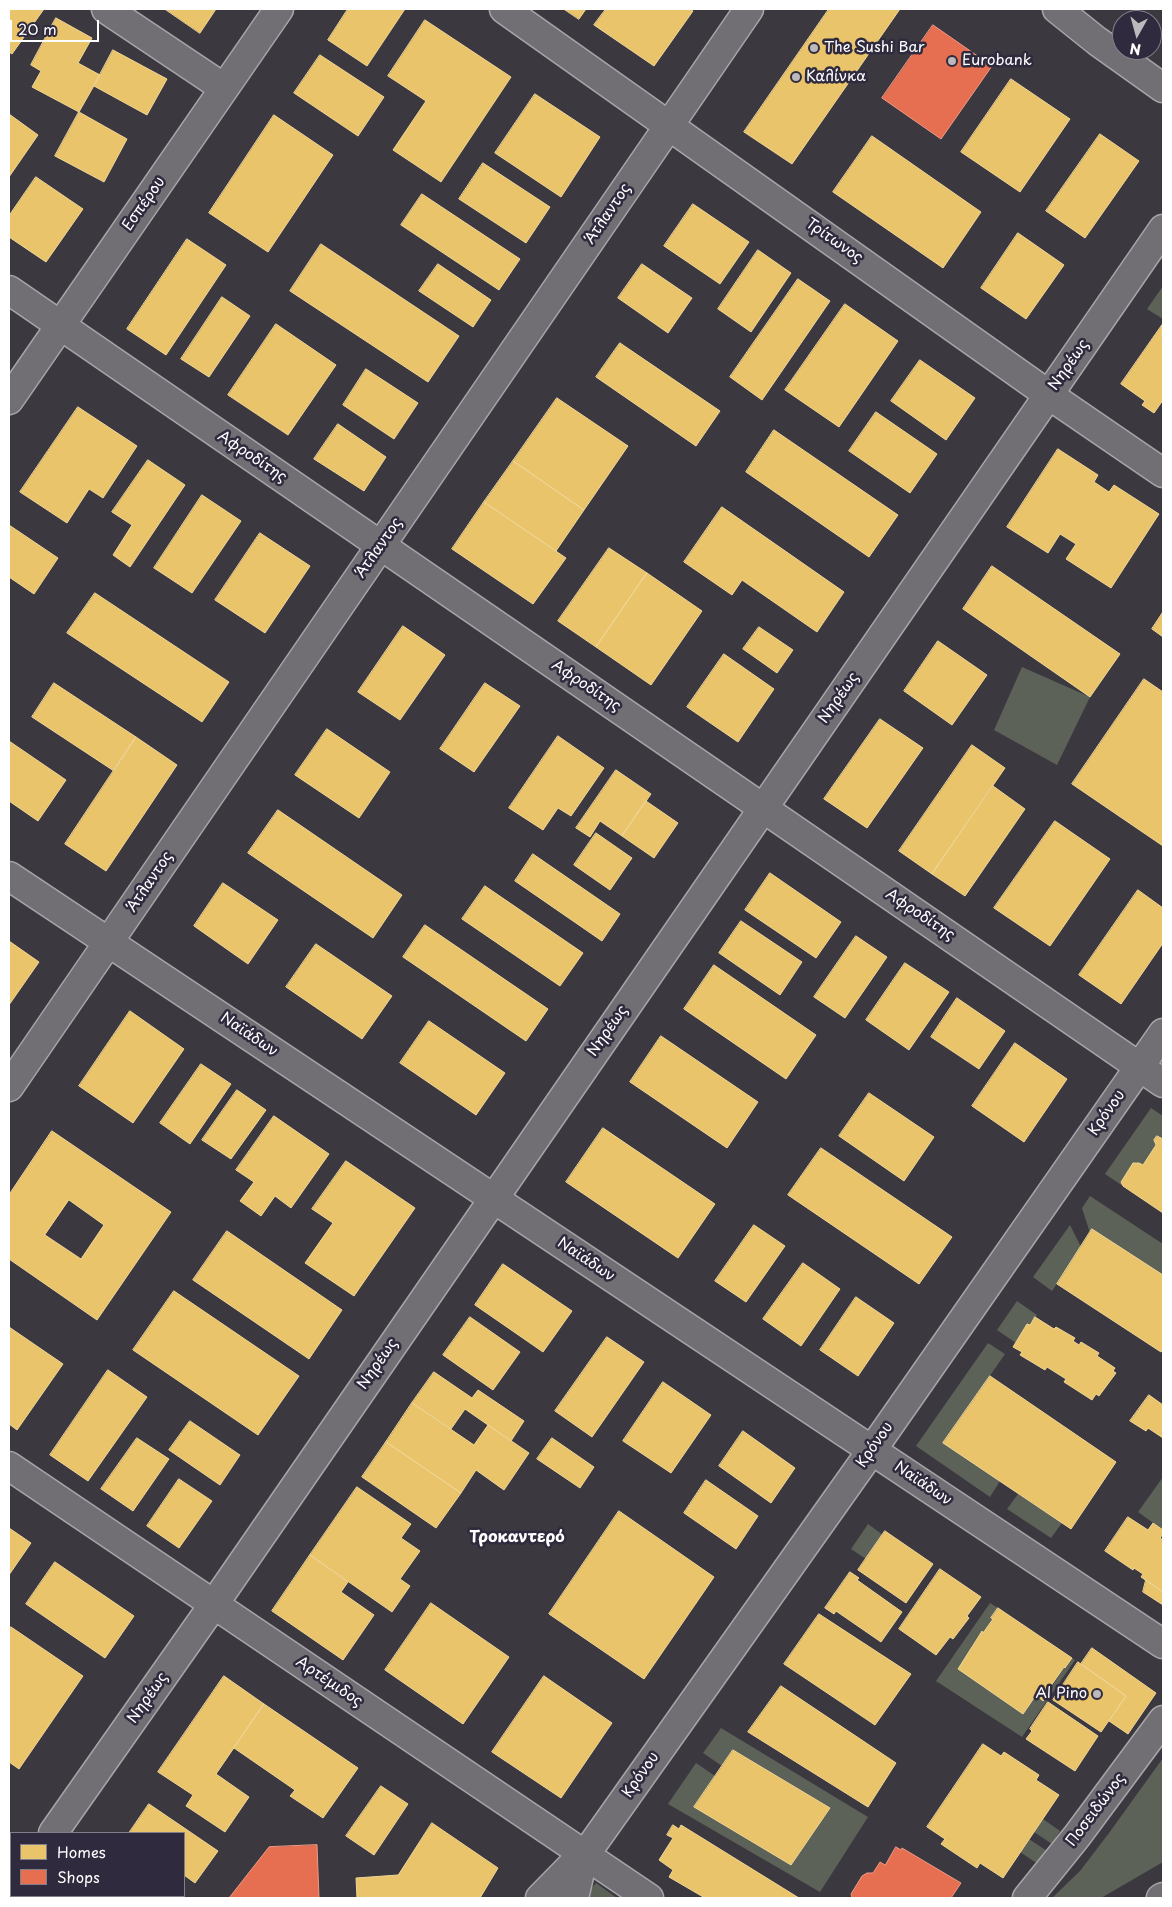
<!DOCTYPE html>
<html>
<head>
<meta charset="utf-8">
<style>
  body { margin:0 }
  #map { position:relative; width:1172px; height:1907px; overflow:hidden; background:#3c3840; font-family:"Playpen Sans",sans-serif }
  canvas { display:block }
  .frame { position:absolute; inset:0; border:10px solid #fff; pointer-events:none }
  .legend { position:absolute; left:10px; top:1832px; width:175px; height:65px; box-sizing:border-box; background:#2f2a3d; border:1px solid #827f8b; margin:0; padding:6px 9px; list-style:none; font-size:15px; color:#fff }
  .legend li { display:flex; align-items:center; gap:10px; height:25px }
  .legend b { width:25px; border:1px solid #827f8b }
  .north { position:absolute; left:1112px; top:10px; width:50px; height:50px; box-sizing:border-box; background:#2f2a3d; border:1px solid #827f8b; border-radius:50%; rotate:187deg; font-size:14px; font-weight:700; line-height:20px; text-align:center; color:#fff }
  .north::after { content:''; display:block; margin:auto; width:18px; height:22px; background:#bbb9bc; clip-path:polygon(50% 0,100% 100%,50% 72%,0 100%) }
  .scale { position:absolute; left:10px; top:20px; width:89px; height:22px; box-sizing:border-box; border:2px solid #fff; border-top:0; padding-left:6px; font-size:15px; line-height:18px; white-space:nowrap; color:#fff; -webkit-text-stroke:4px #2f2a3d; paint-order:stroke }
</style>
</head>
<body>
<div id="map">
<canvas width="1172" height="1907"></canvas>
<div class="frame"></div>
<ul class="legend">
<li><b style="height:14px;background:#e9c46a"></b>Homes</li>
<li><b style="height:14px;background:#e76f51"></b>Shops</li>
</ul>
<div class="north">N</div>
<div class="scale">20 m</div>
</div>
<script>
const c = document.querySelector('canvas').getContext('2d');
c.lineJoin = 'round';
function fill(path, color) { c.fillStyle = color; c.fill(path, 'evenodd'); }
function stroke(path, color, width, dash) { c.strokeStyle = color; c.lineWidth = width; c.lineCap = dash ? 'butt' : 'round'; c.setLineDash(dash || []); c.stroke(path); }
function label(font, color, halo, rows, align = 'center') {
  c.font = font + ' "Playpen Sans",sans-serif'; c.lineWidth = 5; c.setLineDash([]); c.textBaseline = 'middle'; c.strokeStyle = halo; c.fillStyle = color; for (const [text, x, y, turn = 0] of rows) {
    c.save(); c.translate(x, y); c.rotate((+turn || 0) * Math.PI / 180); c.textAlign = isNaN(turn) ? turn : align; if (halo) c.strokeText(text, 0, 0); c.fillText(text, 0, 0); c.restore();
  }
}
const green = new Path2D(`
  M1163,286V319L1147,309Z
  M1022,667L1090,697L1057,765L994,730Z
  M1151,1108L1163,1116V1139L1157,1136L1155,1139L1156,1145L1143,1165L1136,1162L1133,1164L1121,1181L1123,1186L1105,1174Z
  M1090,1196L1163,1244V1275L1092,1229L1090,1233L1082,1208Z
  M1070,1225L1081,1247L1052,1291L1033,1277Z
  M1017,1301L1037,1315L1030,1325L1027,1324L1016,1343L997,1330Z
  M988,1343L1005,1354L944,1442L1000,1481L990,1497L916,1446Z
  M1163,1477V1530L1138,1512Z
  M1018,1494L1062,1523L1051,1538L1007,1509Z
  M868,1524L883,1535L866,1559L851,1549Z
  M990,1603L998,1608L991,1617L993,1619L983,1633L981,1632L971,1647L1043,1701L1064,1667L1066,1668L1072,1658L1075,1660L1022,1737L936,1681Z
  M721,1728L868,1817L820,1892L668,1804L696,1763L715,1776L694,1807L791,1865L830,1808L733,1750L722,1766L703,1753Z
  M1163,1758V1862L1101,1898H1052L1080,1871L1109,1833Z
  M1043,1819L1060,1831L1052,1844L1034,1832Z
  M1029,1839L1047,1851L1038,1864L1020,1852Z
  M596,1883L617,1898H586L587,1894Z`);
const homes = new Path2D(`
  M9,9H44L12,54L9,52Z
  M165,9H216L200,33Z
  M348,9H405L367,66L328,40Z
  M564,9H586L579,19Z
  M606,9H689L693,11L654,66L594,25Z
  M829,9H900L792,164L744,132Z
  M56,18L92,38L78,63L100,75L79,112L32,87L41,71L31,65Z
  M425,20L511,77L441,182L393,150L426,101L388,76Z
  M113,50L167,79L147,115L94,86Z
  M320,55L384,97L358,136L294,93Z
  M1011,79L1070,119L1020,192L961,152Z
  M535,94L600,137L561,197L495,153Z
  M79,112L127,139L104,182L55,156Z
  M9,114L38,135L9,177Z
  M274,115L333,155L268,252L209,213Z
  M1100,134L1139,161L1085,238L1046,211Z
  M872,136L981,212L943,268L833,192Z
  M483,163L550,207L526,243L459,199Z
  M36,177L83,209L46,262L9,237V216Z
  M422,194L520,259L499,290L401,225Z
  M693,204L749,242L720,284L664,246Z
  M1018,233L1064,265L1026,319L981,288Z
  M187,239L226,265L166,355L127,329Z
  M321,244L459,336L428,382L290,291Z
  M758,250L791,273L751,332L718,309Z
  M438,264L491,300L473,327L419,291Z
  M642,264L692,298L668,333L618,298Z
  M798,279L830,301L762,400L730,377Z
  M222,297L250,316L209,377L181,359Z
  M845,304L898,341L839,427L785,390Z
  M276,324L336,365L288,435L228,395Z
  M1162,325L1163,400L1154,413L1142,405L1145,401L1121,384Z
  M620,343L720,411L696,446L596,377Z
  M920,360L975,398L946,440L891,401Z
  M366,369L418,403L394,439L343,405Z
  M557,398L628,446L584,510L513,461Z
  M78,407L137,446L103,498L89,489L67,523L20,492Z
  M876,412L937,454L910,493L849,451Z
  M338,424L386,457L364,491L314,459Z
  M774,430L898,515L869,557L746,472Z
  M1058,449L1098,475L1094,482L1109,492L1114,485L1159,514L1111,588L1066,559L1076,544L1060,534L1048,553L1007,527Z
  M148,460L185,485L130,567L113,555L132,525L112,512Z
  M513,461L584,510L556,551L484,502Z
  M202,495L241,521L192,593L154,568Z
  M484,502L566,558L533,604L452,549Z
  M722,507L844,592L817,632L742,580L732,595L684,562Z
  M9,525L58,558L34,594L9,577Z
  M260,533L310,566L265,633L215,600Z
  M609,548L647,573L596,647L558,621Z
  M992,566L1120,654L1090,697L963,609Z
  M647,573L702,611L651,685L596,647Z
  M95,593L229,682L202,722L67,633Z
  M1163,612V637L1152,629Z
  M403,626L445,655L400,720L358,692Z
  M759,627L793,650L777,673L743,649Z
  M938,641L987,675L952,725L904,691Z
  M724,654L774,689L738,742L687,707Z
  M1144,679L1163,692V846L1072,784Z
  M54,683L136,737L114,771L32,717Z
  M485,683L520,706L474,772L440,749Z
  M880,719L923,748L867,828L824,799Z
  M327,729L390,772L359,818L295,775Z
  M558,736L604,768L571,816L558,808L543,830L509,808Z
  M136,737L177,765L106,871L65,844Z
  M9,741L66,780L38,821L9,801Z
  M972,745L1005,768L932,874L899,851Z
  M616,770L651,794L622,836L600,821L590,837L576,828Z
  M993,786L1025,809L965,896L932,874Z
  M646,801L678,823L654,858L622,836Z
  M278,810L402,895L373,938L248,853Z
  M1055,821L1110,859L1050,946L994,908Z
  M596,833L632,858L610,890L574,865Z
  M533,854L620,914L602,941L515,881Z
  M770,873L841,922L816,958L745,910Z
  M223,883L278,920L248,964L194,926Z
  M485,886L583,953L560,986L462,919Z
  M1138,890L1163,908V943L1121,1004L1079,975Z
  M741,921L802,962L780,995L719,953Z
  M425,925L548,1009L526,1041L403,957Z
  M856,936L887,957L845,1018L814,997Z
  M9,941L39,962L9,1005Z
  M316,944L392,996L362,1039L286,987Z
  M905,963L949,992L909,1050L866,1020Z
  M714,965L816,1035L786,1079L684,1009Z
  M957,998L1005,1031L979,1069L931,1037Z
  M130,1011L184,1049L133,1123L79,1086Z
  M429,1021L505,1073L476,1115L400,1063Z
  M661,1036L758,1102L727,1148L630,1082Z
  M1015,1043L1067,1079L1024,1142L972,1106Z
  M201,1064L231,1084L190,1144L160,1123Z
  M237,1090L266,1110L231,1159L202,1140Z
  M869,1093L934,1137L904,1181L839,1136Z
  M274,1116L329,1154L291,1208L275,1196L261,1216L240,1201L254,1182L236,1170Z
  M603,1128L715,1204L678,1258L566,1182Z
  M52,1131L171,1212L97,1320L9,1259V1195ZM69,1200L104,1225L81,1259L45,1235Z
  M1157,1136L1163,1139V1213L1123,1186L1121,1182L1133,1163H1139L1143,1165L1156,1145L1154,1140Z
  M821,1148L952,1237L919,1284L788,1195Z
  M346,1161L415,1208L354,1296L305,1263L333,1223L312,1209Z
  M754,1225L785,1246L746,1302L715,1281Z
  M1092,1229L1163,1275V1349L1161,1352L1057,1284Z
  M227,1231L342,1310L309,1359L193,1280Z
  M803,1263L840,1289L801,1346L763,1319Z
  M503,1264L572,1311L543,1352L475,1305Z
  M174,1291L299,1376L258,1435L133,1350Z
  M856,1297L894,1323L858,1376L820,1350Z
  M470,1317L520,1352L493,1390L443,1355Z
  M1035,1317L1054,1329L1056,1327L1075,1338L1073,1341L1079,1345L1081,1342L1099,1353L1097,1356L1115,1368L1113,1371L1116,1373L1099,1396L1096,1394L1092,1400L1064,1382L1066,1379L1047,1367L1045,1370L1020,1355L1022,1352L1013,1347L1027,1324L1030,1325Z
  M9,1327L63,1364L17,1430L9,1424Z
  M607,1337L644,1362L592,1437L555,1411Z
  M108,1370L147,1397L88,1481L50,1455Z
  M434,1372L472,1398L478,1390L524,1421L511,1441L465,1409L451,1429L412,1403Z
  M990,1376L1116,1462L1071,1529L943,1443Z
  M663,1382L711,1415L671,1473L623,1441Z
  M1149,1395L1163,1405V1438L1148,1428L1146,1431L1130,1421Z
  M412,1403L474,1445L488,1425L529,1453L504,1490L476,1470L461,1493L386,1442Z
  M190,1421L240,1455L220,1485L169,1450Z
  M743,1431L795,1468L771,1503L719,1466Z
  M137,1438L169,1459L133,1511L101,1489Z
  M552,1438L594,1467L580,1488L537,1459Z
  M386,1442L461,1493L436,1528L362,1477Z
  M179,1479L212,1501L179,1548L147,1526Z
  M706,1480L758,1516L736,1549L684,1513Z
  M357,1487L411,1524L401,1538L420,1551L400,1579L410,1586L392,1612L310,1555Z
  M619,1511L714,1577L644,1679L549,1614Z
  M1128,1517L1148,1530L1153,1523L1163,1530V1534L1160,1538L1163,1540V1592L1141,1577L1143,1574L1134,1568L1133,1570L1105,1551Z
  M9,1528L31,1543L9,1575Z
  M885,1531L933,1564L906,1603L858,1570Z
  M310,1555L348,1582L341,1592L374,1615L343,1660L272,1611Z
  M55,1562L134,1616L105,1658L26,1604Z
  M940,1569L981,1597L967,1616L969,1618L953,1639L950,1637L936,1655L899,1629Z
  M850,1572L859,1578L857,1580L902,1612L881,1642L836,1611L834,1614L825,1608Z
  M1146,1580L1163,1592V1605L1143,1592Z
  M431,1603L509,1657L463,1724L385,1670Z
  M998,1608L1072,1658L1065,1668L1064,1667L1046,1693L1048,1694L1043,1701L1036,1695L1023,1714L958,1669L982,1631L983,1633L993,1619L991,1618Z
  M819,1614L911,1674L875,1725L784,1664Z
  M11,1627L83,1676L19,1769L9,1762V1630Z
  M1092,1648L1156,1693L1128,1734L1109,1721L1126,1696L1081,1664Z
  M1078,1662L1126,1696L1101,1732L1053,1700Z
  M224,1676L264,1704L216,1774L249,1797L225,1832L186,1806L193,1795L158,1772Z
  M544,1676L612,1723L561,1798L492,1752Z
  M781,1686L896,1763L868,1807L748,1732Z
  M1048,1702L1098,1736L1075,1771L1026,1739L1032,1731L1030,1729Z
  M264,1704L358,1768L323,1818L290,1796L295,1790L234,1748Z
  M983,1744L1001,1756L1004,1752L1039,1775L1036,1780L1059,1795L1003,1878L980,1863L977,1868L941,1844L945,1839L927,1827Z
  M733,1750L830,1808L791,1865L694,1807Z
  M381,1786L408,1804L374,1855L346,1836Z
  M149,1804L218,1851L195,1883L184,1875V1833H129Z
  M432,1823L498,1868L480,1898H357L356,1878L398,1875Z
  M673,1825L679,1829L681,1825L799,1898H705L669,1877L673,1870L659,1860L673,1838L667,1835Z
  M78,1896H121L119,1898H76Z
  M141,1896H181V1898H141Z`);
const shops = new Path2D(`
  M933,25L992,66L941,139L882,98Z
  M317,1845L319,1898H229L269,1847Z
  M896,1847L901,1850L902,1848L961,1883L951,1898H852L851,1894L862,1876L867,1873H873L880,1862L885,1865Z`);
const street = new Path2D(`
  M106,9L224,88
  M504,9L1049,395L1163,473
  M1057,9L1097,41L1163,88
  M9,400L279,9
  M9,1087L749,9
  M9,1466L649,1898
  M53,1833L214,1604L1163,229
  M9,1897L11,1894
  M540,1898L592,1845L872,1450L1163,1033
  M574,1898L584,1854
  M1027,1898L1077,1836L1163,1720`);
const secondary = new Path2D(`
  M9,290L1163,1083
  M9,876L1163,1644`);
const highway = new Path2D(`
  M1161,1898L1163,1897`);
const markers = [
  [814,48,5,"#bbb9bc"],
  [952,61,5,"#bbb9bc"],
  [796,77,5,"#bbb9bc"],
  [1097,1694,5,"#bbb9bc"]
];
const poiNames = [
  ["The Sushi Bar",824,48],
  ["Eurobank",962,61],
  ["Καλίνκα",806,77],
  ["Al Pino",1087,1694,"right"]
];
const streetNames = [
  ["Εσπέρου",144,204,-55],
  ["Άτλαντος",608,214,-56],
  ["Τρίτωνος",834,241,35],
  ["Νηρέως",1069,365,-55],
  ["Αφροδίτης",252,457,34],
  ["Άτλαντος",379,548,-55],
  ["Αφροδίτης",586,686,34],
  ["Νηρέως",839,698,-55],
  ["Άτλαντος",150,882,-56],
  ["Αφροδίτης",920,915,34],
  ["Νηρέως",608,1031,-55],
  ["Ναϊάδων",249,1035,34],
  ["Κρόνου",1107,1113,-55],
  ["Ναϊάδων",586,1260,34],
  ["Νηρέως",378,1364,-55],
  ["Κρόνου",875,1445,-55],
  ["Ναϊάδων",923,1484,34],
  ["Αρτέμιδος",329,1682,34],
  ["Νηρέως",148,1698,-55],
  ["Κρόνου",641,1775,-55],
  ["Ποσειδώνος",1096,1810,-53]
];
const neighbourhoodNames = [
  ["Τροκαντερό",517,1538]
];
fill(green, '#5c6257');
fill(homes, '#e9c46a');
stroke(homes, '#f0d697', 1);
fill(shops, '#e76f51');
stroke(shops, '#ee9a85', 1);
stroke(street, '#a7a5a9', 31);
stroke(secondary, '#a7a5a9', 31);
stroke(highway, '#a7a5a9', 31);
stroke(street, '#716f74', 28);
stroke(secondary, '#716f74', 28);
stroke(highway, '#716f74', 28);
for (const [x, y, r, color] of markers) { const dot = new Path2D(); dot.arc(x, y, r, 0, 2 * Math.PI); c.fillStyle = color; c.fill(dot); stroke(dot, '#2f2a3d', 2); }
label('15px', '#fff', '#2f2a3d', poiNames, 'left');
label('15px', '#fff', '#2f2a3d', streetNames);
label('bold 16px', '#fff', '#2f2a3d', neighbourhoodNames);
</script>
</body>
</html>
